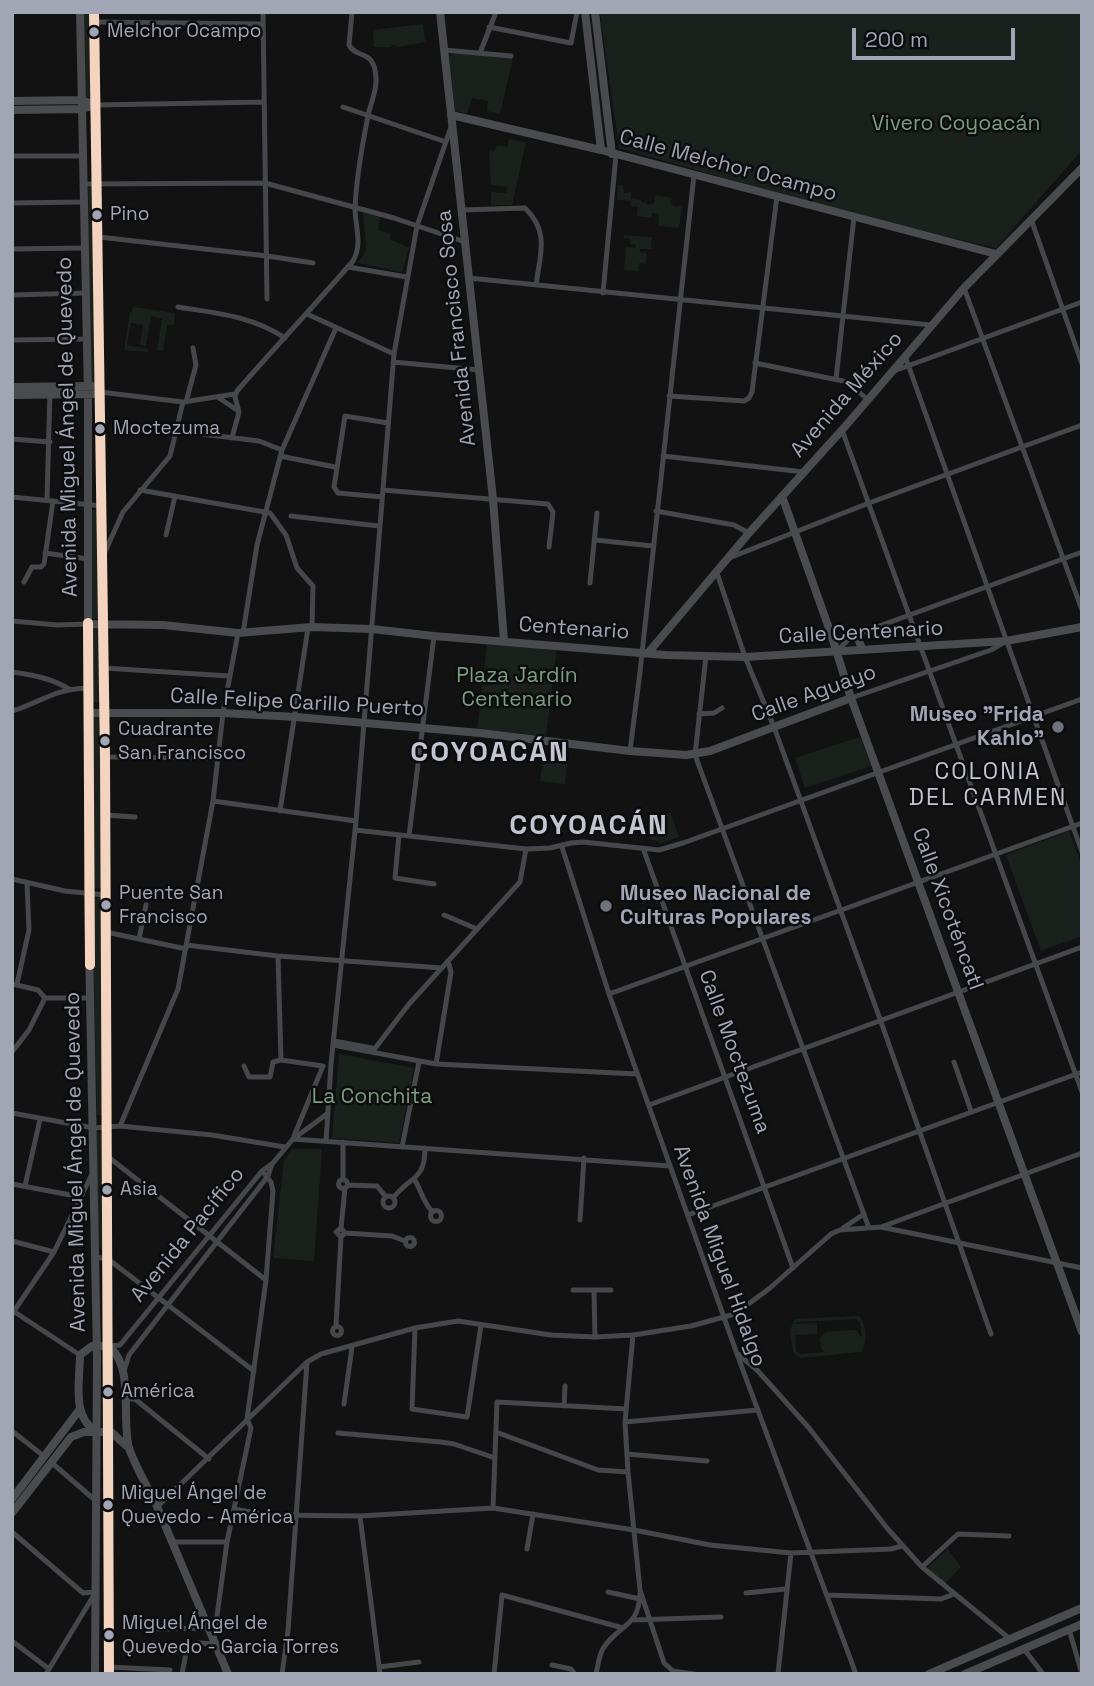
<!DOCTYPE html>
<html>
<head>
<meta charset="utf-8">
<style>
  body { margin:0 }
  #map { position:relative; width:1094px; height:1686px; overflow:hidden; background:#121212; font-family:"Space Grotesk",sans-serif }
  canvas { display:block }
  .frame { position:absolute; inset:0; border:14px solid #a2a5b4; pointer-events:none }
  .scale { position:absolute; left:852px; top:28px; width:163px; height:32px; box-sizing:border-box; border:4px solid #a2a5b4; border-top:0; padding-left:9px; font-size:21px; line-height:24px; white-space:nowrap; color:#a2a5b4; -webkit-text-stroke:5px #0c0c0e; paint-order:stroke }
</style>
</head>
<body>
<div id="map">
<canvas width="1094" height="1686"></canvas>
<div class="frame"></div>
<div class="scale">200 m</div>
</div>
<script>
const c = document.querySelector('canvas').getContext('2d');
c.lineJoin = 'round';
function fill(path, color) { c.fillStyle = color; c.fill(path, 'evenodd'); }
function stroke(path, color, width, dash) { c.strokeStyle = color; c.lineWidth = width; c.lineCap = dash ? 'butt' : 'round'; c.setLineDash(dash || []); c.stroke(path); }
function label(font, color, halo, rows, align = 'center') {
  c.font = font + ' "Space Grotesk",sans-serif'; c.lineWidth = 5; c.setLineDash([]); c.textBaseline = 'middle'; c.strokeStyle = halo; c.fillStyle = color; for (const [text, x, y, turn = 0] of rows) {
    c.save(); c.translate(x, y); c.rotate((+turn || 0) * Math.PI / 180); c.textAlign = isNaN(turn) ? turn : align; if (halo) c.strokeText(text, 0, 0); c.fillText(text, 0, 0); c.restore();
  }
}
const green = new Path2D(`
  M84,12H91L92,98L85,97Z
  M600,12H1082V150L996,248L854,215L619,148Z
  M423,24L425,42L397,47L396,45H391V47H374L373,30Z
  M453,53L513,58L500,114L487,111L488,101L472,98L467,114L455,111L449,57Z
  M509,139L526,142L512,205H491V192L506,193L507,187L491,185L489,150L495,151L497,145L507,147Z
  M618,185H623L624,193L631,192V199L641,200V202L647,203V205L654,203L655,195L672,198L671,204L676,207L682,205L679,228L658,226L659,214L652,213L651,218L637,216L638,207L630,206L631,201L617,200Z
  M88,187H93L97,383L91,384Z
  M363,212L380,217L378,230L390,234V239L409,248L402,272L358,263L366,250Z
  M624,235L652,237L651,249H640V252L647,253L646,264L639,263L638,271L624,270L626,247L635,248L636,245L630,244V239L624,238Z
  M133,307L175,313L174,325H167L163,351L157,350L162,319L151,316L146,346L140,345L143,325L131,323L127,345L148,349V352L124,350L130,312H132Z
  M92,510L99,511L100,619H92Z
  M92,626L100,627L101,702H92Z
  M487,645L557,647L546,736L477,729Z
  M92,716H101V888L92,889Z
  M860,737L871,766L805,788L795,758Z
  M543,761L567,764L565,784L540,781Z
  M670,812L679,837L659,844V842L650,839L652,819Z
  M1069,831L1082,866V936L1041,951L1006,855Z
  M92,898H101L104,1116L97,1115Z
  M339,1054L414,1068L399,1143L332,1138Z
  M97,1132L103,1133L105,1249L97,1248Z
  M292,1149H322L314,1261L273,1258L284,1160Z
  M859,1316C867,1326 868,1342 861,1352L800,1358L793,1352L790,1330L795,1319ZM855,1319L860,1322L862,1338L856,1330L826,1332L820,1338L821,1348L825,1352L800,1354L796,1351L795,1325L796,1335L817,1334V1323L795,1324L796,1322Z
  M948,1549L961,1567L945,1584L926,1569Z`);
const street = new Path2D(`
  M263,12L267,299
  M94,22L263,24
  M489,27L571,43L577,12
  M444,50L511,56
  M480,53L496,12
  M96,105L263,102
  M343,107L446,142
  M12,156H83
  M83,184L265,183L394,218L465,242
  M12,203L83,202
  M461,210L525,208C550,232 540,255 536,285
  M1031,219L1082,364
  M99,237L267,256L313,263
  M12,249L84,248
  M348,267L407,277
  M469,278L931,325
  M964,288L1082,610
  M603,293L616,155
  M12,295L85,293
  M178,307C216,313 252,316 285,338
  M307,314L394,354
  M12,340L86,339
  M905,356L1082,852
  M393,362L479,370
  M755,363L843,381L849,383L868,400
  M894,371L1082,302
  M836,379L854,217
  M100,392L183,402L235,394
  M669,396L744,401L749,398L752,392L777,196
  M219,398L237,410
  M186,402L196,365L193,348
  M842,430L1082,1092
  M177,431L259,441L282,450
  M232,438L239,412L235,397L237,391C275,347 315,305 353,261C363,243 355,227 355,208C356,183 363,141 368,116C370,105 377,91 376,79C375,48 357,60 349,45L352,12
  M12,439L50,442
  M280,456L335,467
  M663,456L804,472
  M140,490L270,513L286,535L297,568L313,586L312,627
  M383,490L548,504L553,512L549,547
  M12,497L102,506
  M382,497L338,493L334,487L345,416L388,423
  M47,500L50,391
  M656,511L734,525L749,533
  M291,516L379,526
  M166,535L175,496
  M595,540L653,546
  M45,553L88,559
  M104,554L123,512L170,456L183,402
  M729,558L869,503L1082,425
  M717,573L745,657L774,727L880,1019L991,1334
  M24,582L32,567H41L44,564L53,501
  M590,583L597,513
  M12,621L57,625L88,624
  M243,633L257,545L282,450L336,328
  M837,651L852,636L1082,552
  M706,656L695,755L869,1228
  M104,668L229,676
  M12,672C33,675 51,678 69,689
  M851,698L991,650L1003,643
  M12,711C43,702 52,689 88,688
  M699,714L714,713L722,708
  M630,751L640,672L694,175
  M105,757L218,758
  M213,801L356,821
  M280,811L308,628
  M105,815L135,817
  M355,830L526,849L550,848L571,843L583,842L659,850L683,843L1082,699
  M399,835L395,878L434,884
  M409,836L434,636
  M562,847L609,994L737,1354L856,1674
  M643,848L793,1268
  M12,879L65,891L105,895
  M444,915L477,929
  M106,932L186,949
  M139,939L146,905
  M186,945L278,956L442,968
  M278,956L281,1060
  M12,984L38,990L45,998H91
  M17,984L29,930L27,884
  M609,994L1082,823
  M334,1041L372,1048
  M333,1045L436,1064L637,1074
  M373,1051L409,1004L520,882L526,849
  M12,1052L29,1030L45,998
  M281,1060L323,1066
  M954,1062L971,1111
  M436,1064L451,972L448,961
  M244,1066L249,1077H270L273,1062L281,1060
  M649,1105L1082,947
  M12,1113L94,1128L120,1126L212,1135L285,1147
  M120,1126L178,989L213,801L223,713L238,633
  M294,1136L323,1066
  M293,1139L670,1166
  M326,1141L331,1064L356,821L394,354L417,226L451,127
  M402,1147L419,1062
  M107,1156L266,1280
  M343,1179V1142
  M414,1179C421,1189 424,1205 433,1212
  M338.5 1184a4.5 4.5 0 1 1 9 0a4.5 4.5 0 1 1-9 0Z
  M12,1184L81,1197
  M348,1185L377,1186L386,1197
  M25,1186L40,1119
  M383 1202a6 6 0 1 1 12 0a6 6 0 1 1-12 0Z
  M393,1198C411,1175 425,1181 425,1148
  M430.5 1216a5.5 5.5 0 1 1 11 0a5.5 5.5 0 1 1-11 0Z
  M688,1215L1082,1072
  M580,1220L584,1158
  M881,1227L1082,1153
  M341,1228L345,1188
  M843,1228L864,1214
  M345,1233L392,1236L405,1241
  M405.5 1242a4.5 4.5 0 1 1 9 0a4.5 4.5 0 1 1-9 0Z
  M12,1241L54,1252
  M95,1257L108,1259L254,1371
  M573,1290H611
  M594,1291L595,1337
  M13,1311L80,1355
  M12,1314L54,1252L92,1174
  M336,1326L341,1237L345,1233L341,1228L336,1232L341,1237
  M332.5 1331a4.5 4.5 0 1 1 9 0a4.5 4.5 0 1 1-9 0Z
  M415,1328L412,1409L467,1417L481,1325
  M633,1335L625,1422L628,1472L640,1590L664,1663L673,1671L694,1674
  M109,1346L120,1345L262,1171L273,1163L293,1139L327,1114
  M738,1354L758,1371L809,1428L887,1528L922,1567L1010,1639
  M124,1371L129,1355L268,1176L272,1164
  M125,1399H135L209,1459
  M344,1404L352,1347
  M564,1406L565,1386
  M625,1422L758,1410
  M12,1431L45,1457
  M496,1432L598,1470L628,1472
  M338,1433L441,1442L454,1444L495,1458
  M627,1454L707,1461
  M52,1463L96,1501
  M157,1507L307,1362L321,1354L415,1328L458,1321L551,1335L595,1337L633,1335L691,1326L735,1314L770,1288L831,1234L840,1230L881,1227L1082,1268
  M493,1508L497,1402L626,1409
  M234,1509L267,1515L360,1516L493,1508L634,1530L710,1545L791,1553L891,1549L902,1546
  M360,1516L380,1674
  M12,1532L83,1593L95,1592
  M172,1542H227
  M527,1549L533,1514
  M922,1567L958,1534L1009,1536
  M608,1592L640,1599
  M746,1593L786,1589
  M827,1595L941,1599L954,1594
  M634,1620L721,1617
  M157,1629L208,1628
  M1069,1629L1082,1674
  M214,1638L227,1542L251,1428L247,1419L266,1280L273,1191L271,1182L262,1171
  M12,1641L49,1669
  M1024,1649L1043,1674
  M552,1665L571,1669L575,1674
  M109,1667L170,1670
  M379,1667L419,1662
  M46,1674L94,1595
  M182,1674L187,1648L198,1643L215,1644
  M282,1674L288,1631L307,1362
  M494,1674L502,1595L623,1628
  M596,1674C598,1665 599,1654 604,1647C620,1624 639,1627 640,1593
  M778,1674L791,1553`);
const secondary = new Path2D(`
  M80,12L88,394V893L97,1358L95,1674
  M94,12L105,757L108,1337C111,1450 108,1562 109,1674
  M440,12L493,499L504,641
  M585,12L601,150
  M595,12L612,154
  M12,101L81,100L96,105
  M12,110L82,109L96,105
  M451,115L601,150L996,254
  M12,387L92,386
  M12,395L94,394L100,392
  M782,496L831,634L851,698L1082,1332
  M88,624L163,625L238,633L312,627L372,629L434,636L665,655L745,657L1006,641L1082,627
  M860,633L859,641L862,649
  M648,653L749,533L842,430L964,288L1082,168
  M88,713H223L296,717L480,733L630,751L686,755L710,751L851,698
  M96,1431C71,1417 80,1379 80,1355L92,1346H108C135,1365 121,1419 129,1448C136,1469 150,1490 159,1511C182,1565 205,1619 228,1674
  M111,1432L129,1448
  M12,1499L80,1409
  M12,1513L71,1437L84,1432H111
  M929,1674L1082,1608
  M965,1674L1082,1624`);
const bus1 = new Path2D(`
  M94,12L105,757L109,1674
  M88,623L90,965`);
const markers = [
  [94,32,6,"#a2a5b4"],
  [97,215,6,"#a2a5b4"],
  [100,429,6,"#a2a5b4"],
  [1058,727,7,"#70727b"],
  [105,741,6,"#a2a5b4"],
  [106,905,6,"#a2a5b4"],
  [606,906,7,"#70727b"],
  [107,1190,6,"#a2a5b4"],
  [108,1392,6,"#a2a5b4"],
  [108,1505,6,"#a2a5b4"],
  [109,1635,6,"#a2a5b4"]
];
const busNames = [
  ["Melchor Ocampo",107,32],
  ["Pino",110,215],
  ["Moctezuma",113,429],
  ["Cuadrante",118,730],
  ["San Francisco",118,754],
  ["Puente San",119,894],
  ["Francisco",119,918],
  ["Asia",120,1190],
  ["América",121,1392],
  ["Miguel Ángel de",121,1494],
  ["Quevedo - América",121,1518],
  ["Miguel Ángel de",122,1624],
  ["Quevedo - Garcia Torres",122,1648]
];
const parkNames = [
  ["Vivero Coyoacán",956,124],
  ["Plaza Jardín",517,676],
  ["Centenario",517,700],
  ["La Conchita",372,1097]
];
const streetNames = [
  ["Calle Melchor Ocampo",728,166,15],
  ["Avenida Francisco Sosa",457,328,-96],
  ["Avenida México",847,395,-49],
  ["Avenida Miguel Ángel de Quevedo",68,427,-91],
  ["Centenario",574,629,4],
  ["Calle Centenario",861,633,-3],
  ["Calle Aguayo",814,694,-20],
  ["Calle Felipe Carillo Puerto",297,703,3],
  ["Calle Xicoténcatl",947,909,70],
  ["Calle Moctezuma",734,1052,70],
  ["Avenida Miguel Ángel de Quevedo",76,1162,-91],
  ["Avenida Pacífico",188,1235,-51],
  ["Avenida Miguel Hidalgo",719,1256,70]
];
const poiNames = [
  ["Museo \"Frida",1044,715],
  ["Kahlo\"",1044,739],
  ["Museo Nacional de",620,894,"left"],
  ["Culturas Populares",620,918,"left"]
];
const neighbourhoodNames = [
  ["COLONIA",988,773],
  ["DEL CARMEN",988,799]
];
const districtNames = [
  ["COYOACÁN",490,753],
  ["COYOACÁN",589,826]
];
fill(green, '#1a211c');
stroke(street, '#46474b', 5);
stroke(secondary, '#4a4b4f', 8);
stroke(bus1, '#f4d4bf', 10);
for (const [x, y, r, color] of markers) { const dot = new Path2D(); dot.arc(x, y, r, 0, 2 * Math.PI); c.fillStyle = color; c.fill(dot); stroke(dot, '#0c0c0e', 2.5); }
label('19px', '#a2a5b4', '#0c0c0e', busNames, 'left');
label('21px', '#799f80', '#0c0c0e', parkNames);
label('21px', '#a2a5b4', '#0c0c0e', streetNames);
label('bold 21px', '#a2a5b4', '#0c0c0e', poiNames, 'right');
c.letterSpacing = '2px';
label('23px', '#c3c5d0', '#0c0c0e', neighbourhoodNames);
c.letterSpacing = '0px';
c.letterSpacing = '2px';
label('bold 28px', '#c3c5d0', '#0c0c0e', districtNames);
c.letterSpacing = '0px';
</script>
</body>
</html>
